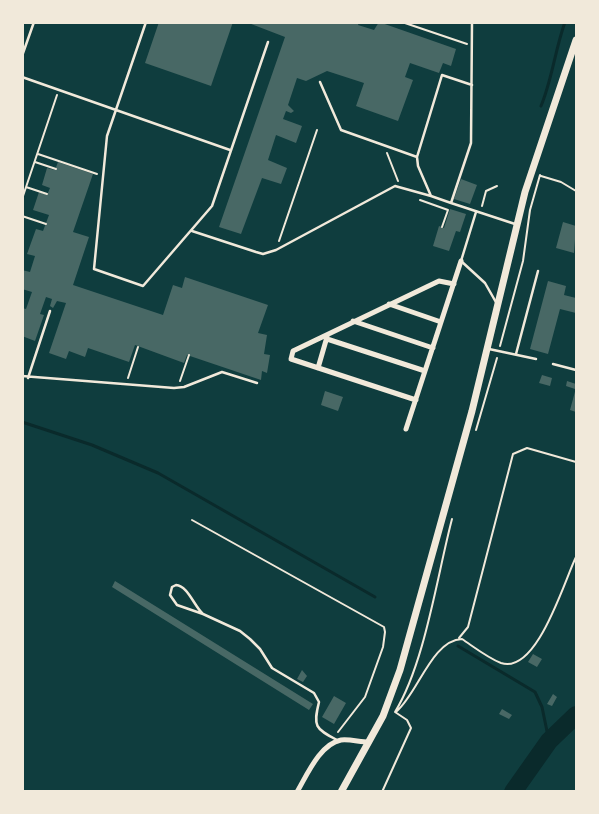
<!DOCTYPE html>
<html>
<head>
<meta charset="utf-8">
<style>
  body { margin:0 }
  #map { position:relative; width:599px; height:814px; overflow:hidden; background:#0f3d3e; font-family:"PT Sans Narrow",sans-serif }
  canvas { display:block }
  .frame { position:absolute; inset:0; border:24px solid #f1e9da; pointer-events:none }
</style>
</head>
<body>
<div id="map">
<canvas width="599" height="814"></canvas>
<div class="frame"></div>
</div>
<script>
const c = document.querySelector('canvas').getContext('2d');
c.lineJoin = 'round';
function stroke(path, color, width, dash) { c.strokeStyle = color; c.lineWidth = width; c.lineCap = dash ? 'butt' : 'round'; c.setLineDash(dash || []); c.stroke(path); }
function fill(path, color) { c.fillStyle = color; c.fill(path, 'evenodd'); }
const stream = new Path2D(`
  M541,106C552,80 555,50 565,22
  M22,422L92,445L158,473L375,597
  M458,646L535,692L542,707L549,741`);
const river = new Path2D(`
  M513,792L549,741L576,715`);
const building = new Path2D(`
  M159,22H233L211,86L145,63Z
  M246,22H359L358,25L374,30L379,22L456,49L451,66L443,63L439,73L410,63L405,77L413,80L398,121L356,106L364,83L327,71L306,81L297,78L288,105L294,111L291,113L286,111L283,119L302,126L296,143L276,135L268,160L287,168L281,184L262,178L241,234L219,227L285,37Z
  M58,162L93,174L73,232L89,237L73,285L163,315L173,285L182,288L185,277L268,305L258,333L267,335L264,354L270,355L267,373L262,371L261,380L187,355L184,363L135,345L129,362L88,348L85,357L69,351L66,359L49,353L66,303L57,301L53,308L50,306L52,299L46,297L40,314L44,315L35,341L22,336V308L26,309L32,292L22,289V270L30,272L35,256L27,254L36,229L43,231L49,215L33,210L39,192L47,195L50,188L42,185L47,168L55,170Z
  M461,179L477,185L470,204L454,199Z
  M450,209L466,214L460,232L456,231L449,251L433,246L439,226L444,228Z
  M563,222L576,226L574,253L556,248Z
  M548,281L566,286L564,295L576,298V313L560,309L548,354L530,349Z
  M542,375L552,378L550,386L539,383Z
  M567,381L576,384L575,389L566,386Z
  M576,388V412L570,410Z
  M325,391L343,397L338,411L321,405Z
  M115,581L152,604L313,704L309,710L112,587Z
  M533,654L542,659L537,667L528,662Z
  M302,670L307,676L303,682L297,679Z
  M553,694L557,697L552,706L547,704Z
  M334,696L346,703L334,724L322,717Z
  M502,709L512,715L509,719L499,714Z`);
const path = new Path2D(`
  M402,22L467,44
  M387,153L398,181
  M38,154L97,174
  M35,162L56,169
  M541,176L561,182L576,191
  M26,187L47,194
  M22,199L57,95
  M420,200L448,210L442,227
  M482,206L486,191L497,186
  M22,216L46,224
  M279,241L317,130
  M500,346L523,261L530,210L540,175
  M128,378L138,347
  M180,381L189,355
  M476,430L497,358
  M192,520L384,627L385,632L383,647L365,697L338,732
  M459,638L468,627L513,454L527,448L576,462
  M397,711C418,693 432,640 462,639C474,647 488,658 501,663C537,675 564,581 576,557
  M395,712C425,663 437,576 452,519
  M382,792L411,728L407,720L395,712`);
const service = new Path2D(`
  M146,22L107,136L94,269L143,286L212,206L268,42
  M472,22L471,143L451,203L515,224
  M22,56L34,22
  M22,77L230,150
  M320,82L341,130L417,157
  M451,203L431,196L418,166L417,157L442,75L472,85
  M476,212L461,261L485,283L497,304
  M192,231L256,252L263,254L276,250L395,186L431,196
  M489,349L536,359
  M516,354L538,271
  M553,364L576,370
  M22,376L174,388L184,387L222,372L257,383
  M28,378L50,311
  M203,614C194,606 188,586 176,585L172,587L170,595L177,605L203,614L240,631L250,639L260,649L272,668L314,693L319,702C313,726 315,729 337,740`);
const minor = new Path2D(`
  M389,304L441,322
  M353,321L433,348
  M327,339L425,371
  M318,368L327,337
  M416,400L291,359L293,351L439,281L454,284
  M406,429L461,261
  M297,792C307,775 320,744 341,740C350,739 360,742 369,742`);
const secondary = new Path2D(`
  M341,792L383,716L400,670L472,411L525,192L576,40`);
stroke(stream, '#0a2a2b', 3);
stroke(river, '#0a2a2b', 18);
fill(building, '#486865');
stroke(path, '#f1e9da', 2);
stroke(service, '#f1e9da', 2.5);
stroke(minor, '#f1e9da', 5);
stroke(secondary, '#f1e9da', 7);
</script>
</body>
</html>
